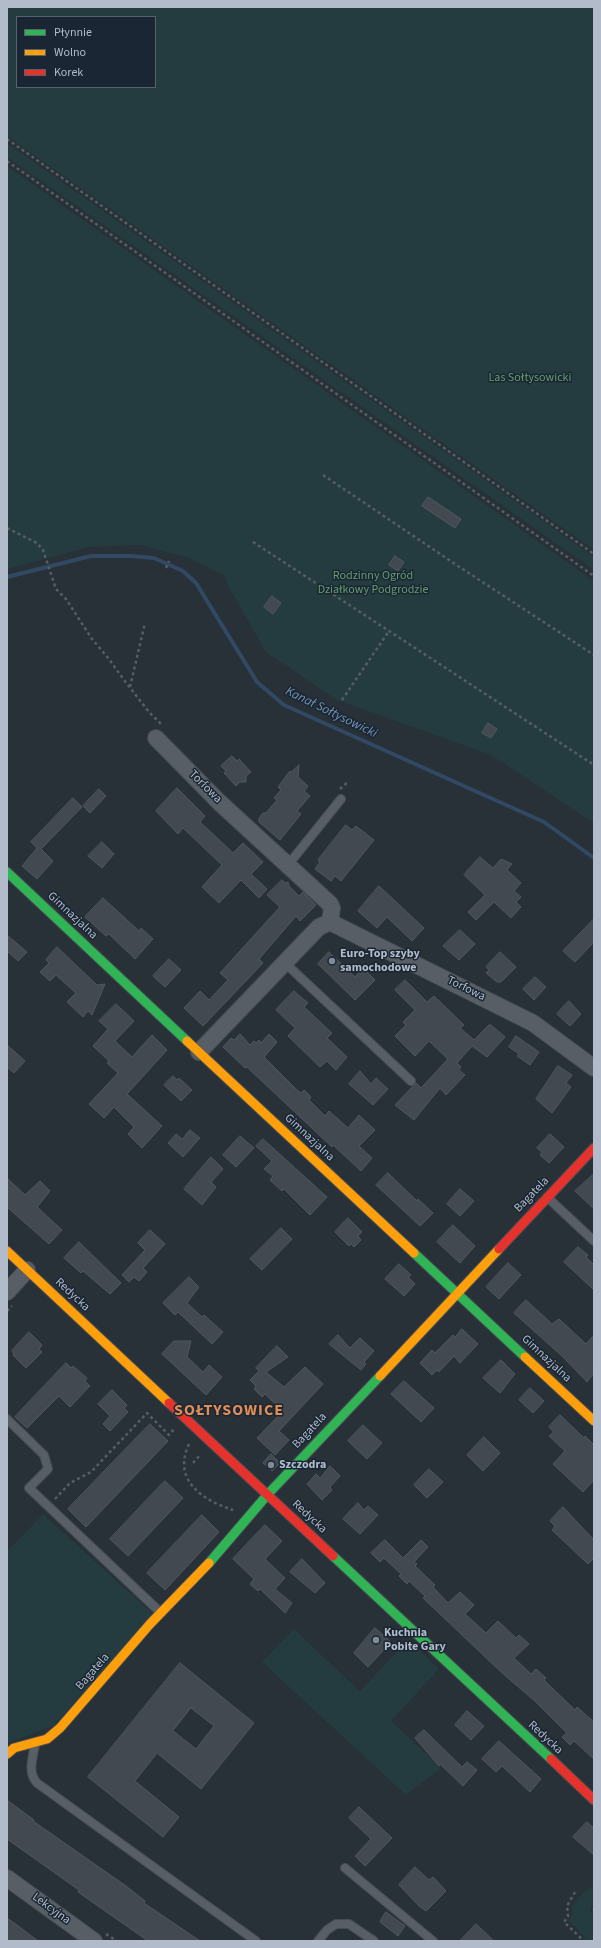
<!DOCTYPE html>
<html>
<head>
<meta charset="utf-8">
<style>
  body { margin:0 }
  #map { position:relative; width:601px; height:1948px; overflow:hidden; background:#283038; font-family:"Source Sans 3",sans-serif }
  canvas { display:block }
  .frame { position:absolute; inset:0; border:8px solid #b1bbca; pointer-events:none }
  .legend { position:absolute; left:16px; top:16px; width:140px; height:72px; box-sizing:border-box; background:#1a2633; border:1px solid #56626f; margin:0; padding:5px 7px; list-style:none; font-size:12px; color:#b1bbca }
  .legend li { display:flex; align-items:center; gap:8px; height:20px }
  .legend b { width:20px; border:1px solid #56626f }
</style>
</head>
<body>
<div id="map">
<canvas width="601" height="1948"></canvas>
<div class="frame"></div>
<ul class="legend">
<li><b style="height:5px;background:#30b455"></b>Płynnie</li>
<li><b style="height:5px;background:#ff9f0a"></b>Wolno</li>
<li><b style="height:5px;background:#e5322d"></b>Korek</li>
</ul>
</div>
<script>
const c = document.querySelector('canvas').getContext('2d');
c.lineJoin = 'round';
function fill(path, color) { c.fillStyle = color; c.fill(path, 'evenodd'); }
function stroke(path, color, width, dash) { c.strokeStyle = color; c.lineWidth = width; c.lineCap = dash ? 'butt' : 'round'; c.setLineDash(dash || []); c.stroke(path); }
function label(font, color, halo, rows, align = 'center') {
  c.font = font + ' "Source Sans 3",sans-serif'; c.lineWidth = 3; c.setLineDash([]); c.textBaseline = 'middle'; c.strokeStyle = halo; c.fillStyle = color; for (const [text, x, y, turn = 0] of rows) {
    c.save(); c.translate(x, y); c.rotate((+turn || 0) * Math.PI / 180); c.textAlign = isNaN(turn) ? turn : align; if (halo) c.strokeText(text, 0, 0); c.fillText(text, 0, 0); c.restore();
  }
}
const green = new Path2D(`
  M7,7H594V550L7,136ZM17,17H155V87H17Z
  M7,143L594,557V570L7,157Z
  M7,166L594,581V823L491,755L337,700L266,652L227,584L225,576L189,558L140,545L89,547L7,569Z
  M43,1514L154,1615L53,1726L7,1743V1551Z
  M294,1629L360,1691L408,1640L439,1669L391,1721L441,1768L406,1795L262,1662Z
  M594,1886V1902L590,1910L594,1918V1941H588L569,1921L572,1915V1905L586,1890Z`);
const stream = new Path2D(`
  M7,577L91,556H131L154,558L183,571L196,583L257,682L284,705L544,822L594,858`);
const building = new Path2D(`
  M428,497L461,519L455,528L422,506Z
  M395,556L404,562L398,571L389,565Z
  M272,596L281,603L273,614L264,607Z
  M488,723L497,729L491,738L482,733Z
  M232,756L237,761L239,759L251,772L246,776V782H240L236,786L224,773L226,771L221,766Z
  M299,765L298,777L308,786L304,791L310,796L297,811L301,814L280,840L259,822V818L263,813H266L277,800L274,798L281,790L278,787L290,771L291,772Z
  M177,788L205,816L200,822L233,853L243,843L263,862L251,874L267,889L259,898L241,880L219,903L202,887L222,865L183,828L178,834L156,811Z
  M99,789L106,796L90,813L83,806Z
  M73,798L82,807L41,849L53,861L37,879L22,866L37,848L31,842Z
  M346,825L352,830L356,826L374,840L341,881L335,876L331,881L315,869L320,862L318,860Z
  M102,842L114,854L102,868L88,856Z
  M480,857L493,868L501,859L512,864L507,870L521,883L514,891L521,897L516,902L521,907L511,918L494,902L476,920L468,912L485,895L464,875Z
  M282,880L285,883L288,882L289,886L299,896L303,892L316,905L300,921L296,916L259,959L263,963L203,1026L184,1008L200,991L209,1000L228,980L220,973L280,907L267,895Z
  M379,886L424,928L412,941L387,917L377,928L358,911Z
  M103,898L139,931L141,928L153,939L135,959L109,934L106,936L85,917Z
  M594,919V942L575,962L563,951Z
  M460,930L475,944L459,960L443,946Z
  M7,935L27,952L18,961L7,951Z
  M57,947L97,985L105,984L92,1015L88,1011L83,1017L67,1002L76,993L56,975L50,981L40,972L49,963L46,960Z
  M329,952L355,977L363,968L375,980L355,1000L318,964Z
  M500,952L516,967L501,982H497L486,973L489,970L486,967Z
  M169,959L181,970L165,987L153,976Z
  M535,977L546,987L534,1000L523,989Z
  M405,980L427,1002L434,996L464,1025L460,1028L474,1040L489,1025H491L505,1037L487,1057L472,1046L457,1063L461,1067L459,1070L465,1075L446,1095L440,1088L414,1120L395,1105L416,1083L421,1088L448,1059L429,1041L415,1056L395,1036L406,1025L403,1022L415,1010L395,990Z
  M294,991L308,1003L304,1007L332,1033L327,1038L347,1057L336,1070L327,1061L320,1067L288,1036L295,1028L276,1010Z
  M569,1001L581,1014L570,1026L557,1014Z
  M116,1004L134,1021L115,1041L132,1057L152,1035L167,1050L127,1094L162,1126L142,1148L128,1134L134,1127L114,1107L104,1118L89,1104L118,1073L107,1063L109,1061L93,1046L108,1029L99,1021Z
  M240,1034L250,1045L254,1041L256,1043L259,1040L261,1043L269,1034L277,1042L264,1057L297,1090L301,1093L304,1090L311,1097L309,1100L325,1116L329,1111L348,1128L359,1115L375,1130L359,1146L372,1158L361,1171L333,1145L332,1147L247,1067L245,1068L223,1047L231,1038L234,1040Z
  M516,1036L539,1052L530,1065L517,1056L519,1054L509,1047Z
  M7,1045L25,1061L14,1073L7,1067Z
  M558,1066L572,1075L566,1083L571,1087L552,1113L536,1099Z
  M360,1071L371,1084L376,1078L388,1089L373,1105L349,1084Z
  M173,1076L177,1080L179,1078L192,1090L181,1101L164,1085Z
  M190,1130L200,1138L183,1157L168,1143L176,1134L182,1139Z
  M550,1134L564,1147L549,1163L540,1155L542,1152L537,1148Z
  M240,1136L254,1148L236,1167L223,1155Z
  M263,1139L327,1197L310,1215L284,1189L282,1191L270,1180L273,1176L264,1169L272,1161L256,1146Z
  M211,1157L223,1169L211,1182L216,1187L202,1205L184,1189Z
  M388,1173L417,1201L418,1199L433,1213L420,1226L376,1185Z
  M594,1174V1209L575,1191Z
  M7,1178L25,1195L40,1181L50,1191L37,1207L62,1230L49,1244L7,1207Z
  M460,1189L474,1201L460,1216L447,1204Z
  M348,1218L362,1232L358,1236L361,1240L354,1247L351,1244L349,1246L335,1232Z
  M453,1225L475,1246L460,1263L437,1242Z
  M281,1228L292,1239L262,1270L250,1259Z
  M150,1230L165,1244L143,1268L147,1272L139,1281L134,1277L129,1282L122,1275L145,1250L138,1243Z
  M79,1242L121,1283L110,1294L83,1271L81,1273L64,1258Z
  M578,1247L588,1255L586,1257L594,1265V1290L564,1262Z
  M508,1263L521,1275L499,1299L486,1287Z
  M399,1264L411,1275L408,1277L415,1284L404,1296L385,1279Z
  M189,1277L199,1287L187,1303L202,1317L204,1315L223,1332L212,1344L178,1312L175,1315L163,1303Z
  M526,1300L552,1324L559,1319L586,1344L594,1335V1373L587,1382L562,1356L514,1313Z
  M462,1329L478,1344L460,1363L454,1356L439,1372L437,1370L432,1375L420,1363L432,1350L435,1353L453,1335L455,1337Z
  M29,1332L42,1345L39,1349L42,1352L26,1368L13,1355L14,1354L12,1351Z
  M338,1335L350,1348L360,1338L374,1351L364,1362L366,1364L361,1370L329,1344Z
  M174,1341H191L187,1357L203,1372L209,1365L222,1377L206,1395L162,1354Z
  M277,1346L288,1357L266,1372L284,1387L305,1367L323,1384L279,1431L289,1440L275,1455L257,1438L283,1411L265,1394L262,1397L254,1389L256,1386L250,1380L259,1371L256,1368Z
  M501,1360L515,1374L500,1393L483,1378Z
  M66,1363L71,1368L73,1366L87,1378L85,1381L90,1386L70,1407L59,1396L27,1428L15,1417Z
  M404,1381L434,1408L421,1422L391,1394Z
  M530,1388L544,1401L533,1413L519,1400Z
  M112,1390L127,1405L124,1408L128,1412L110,1431L103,1424L110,1416L98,1404Z
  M560,1415L584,1438L585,1436L594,1445V1480L583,1492L553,1464L565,1451L549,1436L554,1432L549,1427Z
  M150,1424L168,1441L86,1527L68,1509Z
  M363,1425L382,1443L367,1459L348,1441Z
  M484,1437L500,1453L483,1471L467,1455Z
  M271,1454L280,1463L272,1471L263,1463Z
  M330,1466L340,1476L330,1487L332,1490L322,1500L307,1484L316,1474L320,1478Z
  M429,1469L443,1482L427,1498L414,1485Z
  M165,1481L183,1498L128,1556L110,1539Z
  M358,1503L364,1510L368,1506L378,1515L360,1534L343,1519Z
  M563,1507L594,1540V1558L588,1564L552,1530L555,1526L550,1521Z
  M202,1515L219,1532L165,1590L147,1573Z
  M265,1525L282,1541L265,1559L285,1578L275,1589L292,1603L285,1613L260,1589L258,1591L250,1584L254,1579L233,1559Z
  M385,1540L403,1558L421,1540L428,1547L414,1562L417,1564L415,1566L435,1585L433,1587L448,1603L460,1592L474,1605L465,1614L486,1633L498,1621L516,1638L519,1635L529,1644L514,1658L531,1674L536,1669L546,1678L544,1680L575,1710L577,1707L594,1722V1759L574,1741L570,1745L562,1737L567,1733L537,1703L501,1672L441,1615L423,1598L425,1596L409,1581L407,1584L399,1576L401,1574L384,1558L380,1562L371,1553Z
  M302,1559L325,1583L315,1593L290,1572Z
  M375,1628L391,1642L368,1667L354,1653Z
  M180,1663L254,1723L201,1789L157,1753L135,1781L179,1817L163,1837L88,1777ZM191,1708L214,1726L196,1749L173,1731Z
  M467,1711L484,1726L471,1740L455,1725Z
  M424,1730L462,1767L467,1762L477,1770L463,1786L440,1764L439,1766L415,1738Z
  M499,1741L541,1779L530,1792L502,1766L496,1772L482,1759Z
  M7,1800L34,1820L33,1821L126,1886L145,1901L144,1903L200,1941H148L78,1892L79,1890L7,1839Z
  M359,1807L392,1838L365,1866L355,1856L371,1839L349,1818Z
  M587,1822L594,1828V1855L573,1837Z
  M415,1867L429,1880L433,1877L446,1891L426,1911L419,1906L399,1885Z
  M386,1912L405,1926L398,1936L380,1922Z
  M7,1918L17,1925L38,1941H7Z
  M476,1924L494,1941H460Z`);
const path = new Path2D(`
  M7,139L594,554
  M7,161L594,576
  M323,475L455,564L594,655
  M7,528L37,543L43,550L56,589L66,599L92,639L109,659L124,680L149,712L162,725
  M253,542L594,765
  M166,568L169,561
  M130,687L145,623
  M342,700L389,631
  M340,789L349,781
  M7,1311L12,1306
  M189,1444C172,1480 202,1500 233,1510
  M193,1463L200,1455
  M55,1499L70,1483L91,1472L147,1413L169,1435L174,1429
  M575,1892L567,1906L568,1916L564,1922L584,1941
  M594,1908V1915
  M106,1934L117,1941`);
const lane = new Path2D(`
  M288,865L341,799
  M285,963L411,1081
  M547,1197L594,1241
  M7,1419L44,1455L48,1469L29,1488L160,1612
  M35,1744C33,1758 27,1772 37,1783L256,1941
  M345,1868L433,1941
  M318,1941L327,1930L336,1924H349L374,1941`);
const street = new Path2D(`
  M156,738L219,802L330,904L332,908L330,922
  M199,1052L319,927L330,922L533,1023L594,1068
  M7,1292L27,1270
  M7,1878L94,1941`);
const fast = new Path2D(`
  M7,872L187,1041
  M414,1253L525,1357
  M333,1556L551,1759
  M209,1563L268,1494L380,1376`);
const slow = new Path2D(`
  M187,1041L414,1253
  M7,1251L169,1403
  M525,1357L594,1421
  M380,1376L499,1249
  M7,1754L14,1748L47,1739L60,1728L150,1624L209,1563`);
const jam = new Path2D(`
  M499,1249L594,1148
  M169,1403L333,1556
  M551,1759L594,1800`);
const markers = [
  [332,961,4,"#818a97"],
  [271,1465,4,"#818a97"],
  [376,1640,4,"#818a97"]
];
const parkNames = [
  ["Las Sołtysowicki",530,378],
  ["Rodzinny Ogród",373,576],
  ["Działkowy Podgrodzie",373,590]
];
const streetNames = [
  ["Torfowa",205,787,45],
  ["Gimnazjalna",72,916,43],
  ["Torfowa",466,989,26],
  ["Gimnazjalna",309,1138,43],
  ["Bagatela",532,1195,-46],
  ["Redycka",72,1295,43],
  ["Gimnazjalna",546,1359,43],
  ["Bagatela",310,1431,-47],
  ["Redycka",309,1517,43],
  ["Bagatela",93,1672,-49],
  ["Redycka",545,1738,43],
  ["Lekcyjna",51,1909,36]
];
const poiNames = [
  ["Euro-Top szyby",340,954],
  ["samochodowe",340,968],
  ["Szczodra",279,1465],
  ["Kuchnia",384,1633],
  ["Pobite Gary",384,1647]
];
const waterNames = [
  ["Kanał Sołtysowicki",331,713,26]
];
const districtNames = [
  ["SOŁTYSOWICE",229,1411]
];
fill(green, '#243c3f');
stroke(stream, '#324964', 4);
fill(building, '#424950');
stroke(building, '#505760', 1);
stroke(lane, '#464c52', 10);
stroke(street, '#464c52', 18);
stroke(fast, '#464c52', 11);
stroke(slow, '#464c52', 11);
stroke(jam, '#464c52', 11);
stroke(path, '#565d63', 2.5, [3, 3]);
stroke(lane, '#585e66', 8);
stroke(street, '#585e66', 16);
stroke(fast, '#30b455', 9);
stroke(slow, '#ff9f0a', 9);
stroke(jam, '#e5322d', 9);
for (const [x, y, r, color] of markers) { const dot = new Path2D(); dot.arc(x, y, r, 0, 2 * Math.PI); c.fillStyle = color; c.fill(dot); stroke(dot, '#1a2633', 1.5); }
label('12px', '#659d70', '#1a2633', parkNames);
label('12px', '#b1bbca', '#1a2633', streetNames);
label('bold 12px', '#b1bbca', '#1a2633', poiNames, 'left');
label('italic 13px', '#7593b5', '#1a2633', waterNames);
c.letterSpacing = '1px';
label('bold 16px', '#df8c56', '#1a2633', districtNames);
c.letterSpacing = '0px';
</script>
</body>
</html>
